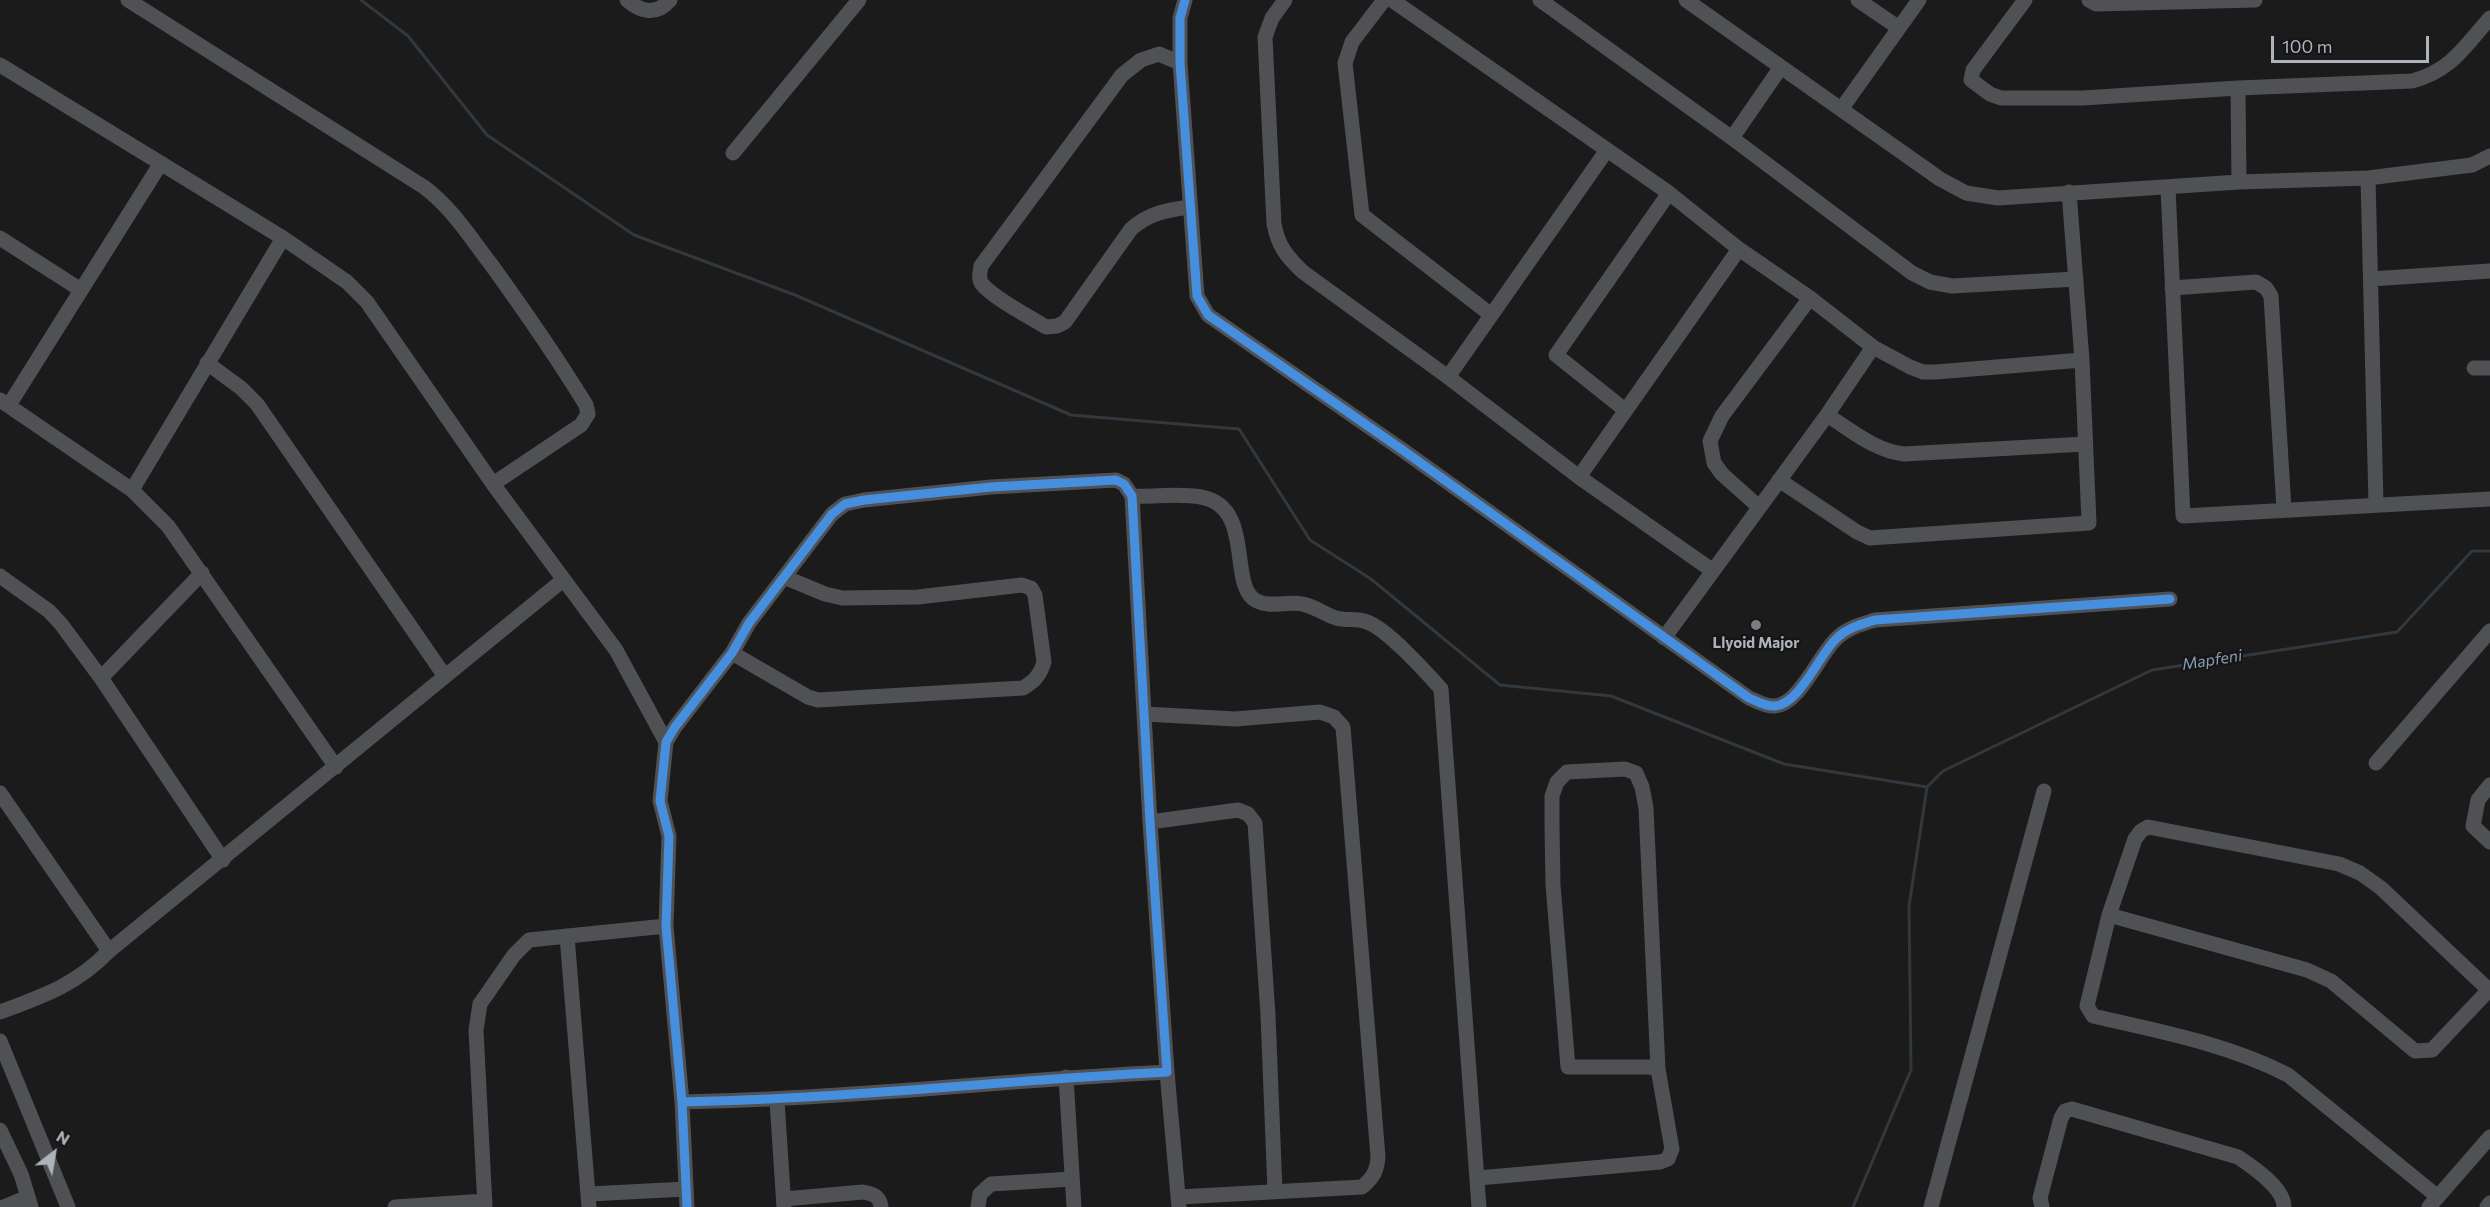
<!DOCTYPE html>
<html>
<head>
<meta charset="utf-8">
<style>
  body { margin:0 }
  #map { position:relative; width:2490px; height:1207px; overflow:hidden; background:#1b1b1b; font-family:Commissioner,sans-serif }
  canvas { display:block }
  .north { position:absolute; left:24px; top:1123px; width:60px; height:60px; -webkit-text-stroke:4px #151518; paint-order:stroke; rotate:31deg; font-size:16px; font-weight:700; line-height:24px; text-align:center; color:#aeb2bb }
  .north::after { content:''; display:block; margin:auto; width:21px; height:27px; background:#aeb2bb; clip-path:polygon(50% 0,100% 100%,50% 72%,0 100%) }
  .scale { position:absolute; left:2271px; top:36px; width:158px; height:27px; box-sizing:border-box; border:3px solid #aeb2bb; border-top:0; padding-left:8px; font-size:18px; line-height:21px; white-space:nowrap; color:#aeb2bb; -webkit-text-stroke:4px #151518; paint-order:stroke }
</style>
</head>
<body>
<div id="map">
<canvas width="2490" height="1207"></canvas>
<div class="north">N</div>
<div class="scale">100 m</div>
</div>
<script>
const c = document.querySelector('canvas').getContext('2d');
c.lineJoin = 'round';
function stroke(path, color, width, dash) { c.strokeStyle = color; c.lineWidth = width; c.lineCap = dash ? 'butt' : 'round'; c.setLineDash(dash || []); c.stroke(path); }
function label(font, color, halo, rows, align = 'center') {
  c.font = font + ' Commissioner,sans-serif'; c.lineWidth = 4.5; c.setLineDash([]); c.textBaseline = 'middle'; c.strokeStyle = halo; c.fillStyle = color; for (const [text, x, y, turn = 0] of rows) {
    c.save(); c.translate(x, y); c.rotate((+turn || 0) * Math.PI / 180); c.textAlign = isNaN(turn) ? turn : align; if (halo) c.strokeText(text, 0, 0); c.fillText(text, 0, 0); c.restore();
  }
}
const stream = new Path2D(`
  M361,0L408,36L487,135L634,235L795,295L1071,415L1239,429L1310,540L1371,579L1500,685L1611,696L1784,764L1927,787
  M1927,787L1943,771L2152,670L2397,632L2472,551H2490
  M1853,1207L1911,1070L1909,906L1927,787`);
const minor = new Path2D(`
  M128,0L424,187C451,207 470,237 490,263C524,310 556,356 586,405L588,414L581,425L493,484
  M627,0C641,12 656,16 670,0
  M1185,0L1180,18V63L1197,296L1208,315L1404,451L1749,698C1757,701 1766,707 1775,706C1800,704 1820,653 1837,638C1847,628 1862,624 1875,620L2170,599
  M1285,0L1272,18L1265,37L1274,224C1278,246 1287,257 1303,272L1448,377L1579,477L1713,571
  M1384,0L1352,42L1345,63L1362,215L1490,314
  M1392,0L1669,193L1739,249L1810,298L1873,347L1910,367L1923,372H1936L2082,360
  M1540,0L1732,138L1912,273L1930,282L1952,286L2076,279
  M1686,0L1940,179L1966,193L1998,198L2239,182L2368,178L2472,165L2490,156
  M1858,0L1899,28
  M2025,0L1973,70L1971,80L1990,94L2001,98H2083L2238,88L2412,81C2451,71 2464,47 2490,18
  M2089,0L2096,4L2255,0
  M1180,63L1159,54L1141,60L1122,75L981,266C980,272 978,279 982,284C993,298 1030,317 1046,327L1057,326L1065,322L1131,229C1149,213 1167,210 1190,207
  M0,65L283,238L347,282L367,302L493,484L616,650L666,742
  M2238,88L2239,182
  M1842,108L1919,0
  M1732,138L1781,67
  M733,153L859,0
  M2368,178L2376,504
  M2168,188L2183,516L2490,499
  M0,238L81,290
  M2371,279L2490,271
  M2172,288L2256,282L2266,288L2271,296L2284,509
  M207,363L241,388L257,404L444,675
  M2474,368H2490
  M1448,377L1607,150
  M0,400L132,490L168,526L336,767
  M9,405L161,163
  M1625,410L1556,355L1669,193
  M1827,415C1851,430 1875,451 1904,454L2085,444
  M1579,477L1739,249
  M1779,480L1857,532L1870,538L2089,523L2082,360L2069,192
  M132,490L283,238
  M1132,496C1154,497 1179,493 1201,497C1256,507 1227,587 1257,601C1270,608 1288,601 1302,604C1314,606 1324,614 1336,618C1346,621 1357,618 1367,622C1386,628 1427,673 1441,689L1479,1207
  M1759,507L1722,474L1714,463L1710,441L1722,416L1810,298
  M0,576L49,611L61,624L101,678L223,860
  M1664,638L1827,415L1873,347
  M732,653L808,697L818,700L1023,688C1035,681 1040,675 1044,662L1035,595L1031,588L1022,585L918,597L842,598L825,594L784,577
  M101,678L202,573
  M1145,714L1235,719L1320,712L1334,717L1343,727L1378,1157C1377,1171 1373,1178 1362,1187L1179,1197
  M2376,763L2490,631
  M2490,785L2478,800L2473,826L2490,842
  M0,793L109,951
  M1150,822L1238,810L1248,814L1255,823L1268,1015L1275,1191
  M2109,915L2135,839L2141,831L2148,827L2339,864L2360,873L2381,888L2490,991
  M567,936L589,1207
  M0,1012C43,996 76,985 109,951L563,580
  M0,1041L68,1207
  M1167,1072L1179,1207
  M1066,1077L1074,1207
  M777,1101L784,1207
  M682,1102C844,1099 1005,1080 1167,1072L1150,822L1132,496L1124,484L1116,480L991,487L864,500L845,504L832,514L749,623L732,653L675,727L666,742L660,801L669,836L666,926L682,1102L687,1207
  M0,1130L21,1174L28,1197
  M1478,1178L1660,1162L1668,1159L1672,1149L1658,1069L1649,1067H1568L1553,885L1552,825V796L1557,782L1567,772L1625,769L1636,773L1642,787L1646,808L1658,1069
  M589,1194L686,1189
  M2438,1197L2288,1075C2227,1044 2159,1031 2093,1016L2087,1006L2109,915L2307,970L2331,981L2415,1051L2432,1050L2489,990
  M784,1199L863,1192C873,1194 880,1196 881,1207
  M4,1207L28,1197L31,1207
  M395,1207L485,1201
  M485,1207L476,1030L480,1004L514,955L529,940L666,926
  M978,1207L980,1194L991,1184L1072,1179
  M1931,1207L2044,791
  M2042,1207L2040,1198L2061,1118L2065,1111L2072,1109L2238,1157C2253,1167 2284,1188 2284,1207
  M2429,1207L2490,1137
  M2487,1207L2490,1203`);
const cycleway = new Path2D(`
  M1185,0L1180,18V63L1197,296L1208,315L1404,451L1749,698C1757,701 1766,707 1775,706C1800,704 1820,653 1837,638C1847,628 1862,624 1875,620L2170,599
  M682,1102C844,1099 1005,1080 1167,1072L1150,822L1132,496L1124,484L1116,480L991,487L864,500L845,504L832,514L749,623L732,653L675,727L666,742L660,801L669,836L666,926L682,1102L687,1207`);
const markers = [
  [1756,625,6,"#7b7d83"]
];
const poiNames = [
  ["Llyoid Major",1756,643]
];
const waterNames = [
  ["Mapfeni",2212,660,-9]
];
stroke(stream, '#31383e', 3);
stroke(minor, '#505154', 15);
stroke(cycleway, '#468fdf', 9);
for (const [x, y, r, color] of markers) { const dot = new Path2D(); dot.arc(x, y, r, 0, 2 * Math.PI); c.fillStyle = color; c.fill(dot); stroke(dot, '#151518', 2); }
label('bold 15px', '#aeb2bb', '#151518', poiNames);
label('italic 16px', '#889eb3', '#151518', waterNames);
</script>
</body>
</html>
